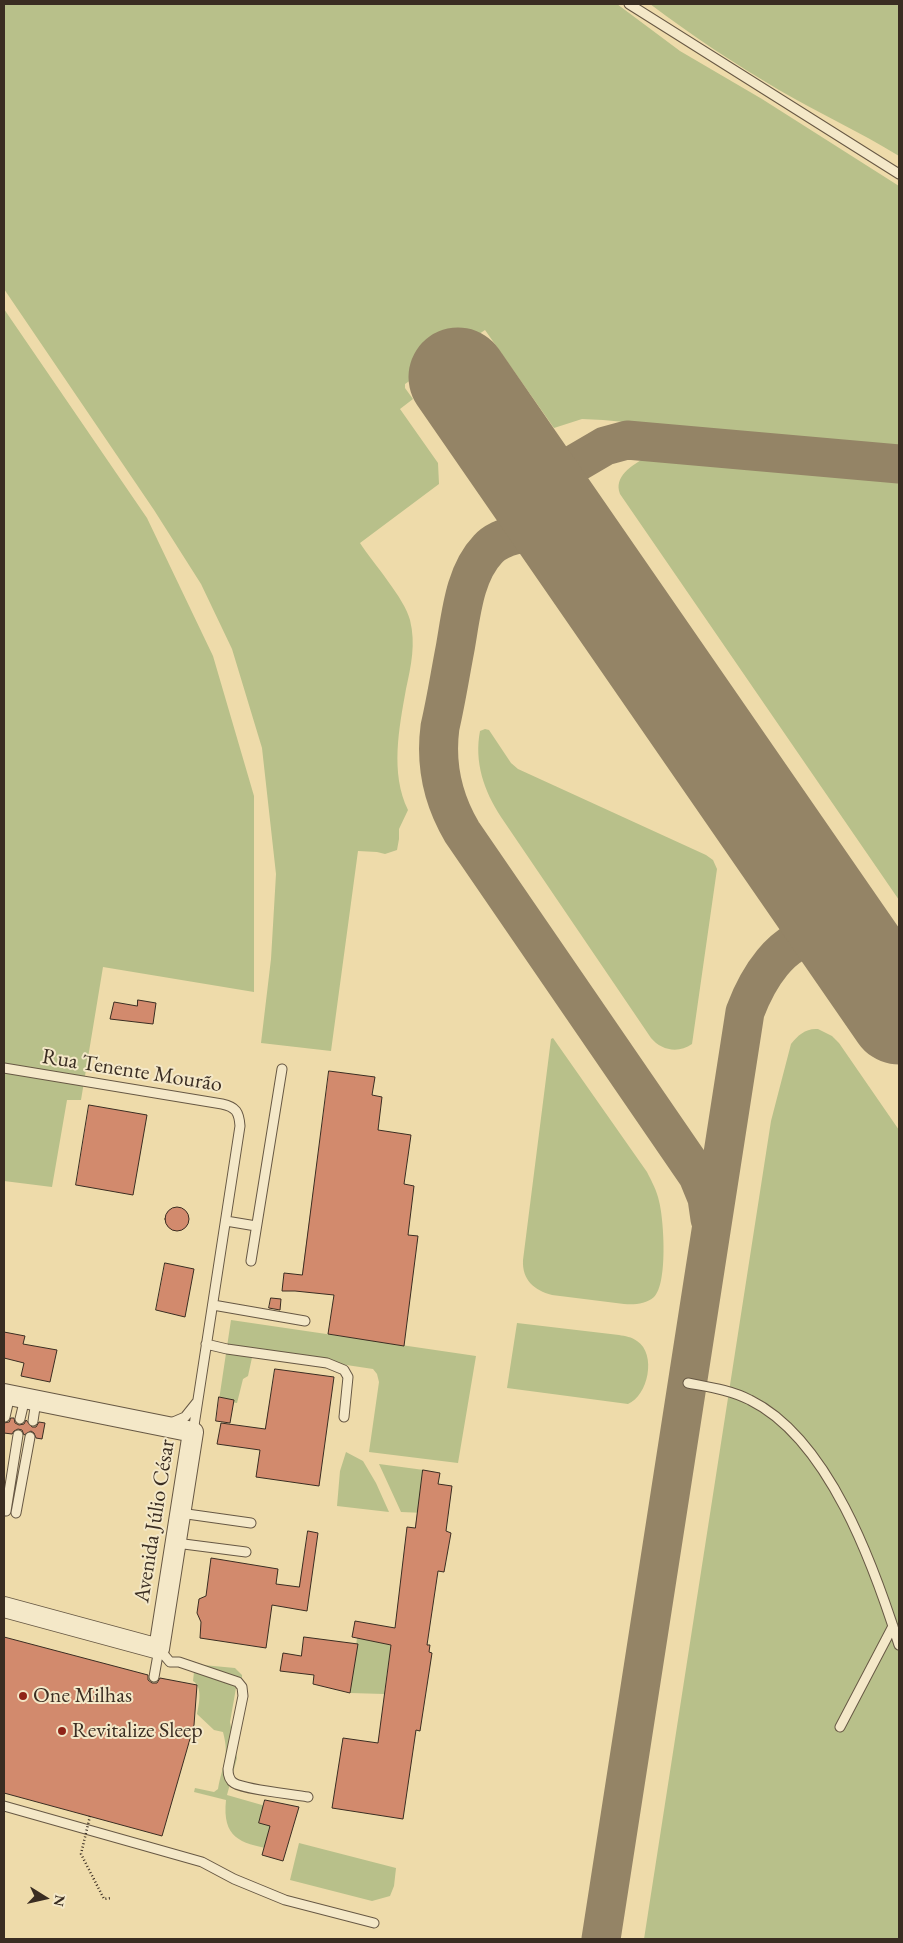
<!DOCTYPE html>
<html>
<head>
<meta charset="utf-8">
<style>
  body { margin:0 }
  #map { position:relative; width:903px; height:1943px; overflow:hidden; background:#eedbaa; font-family:"EB Garamond",serif }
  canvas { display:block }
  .frame { position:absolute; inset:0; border:5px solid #3a2d22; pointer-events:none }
  .north { position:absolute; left:20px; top:1873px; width:50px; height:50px; -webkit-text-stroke:4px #f4e8c8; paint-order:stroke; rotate:100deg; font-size:14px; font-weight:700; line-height:20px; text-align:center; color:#3a2d22 }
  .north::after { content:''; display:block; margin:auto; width:18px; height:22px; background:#3a2d22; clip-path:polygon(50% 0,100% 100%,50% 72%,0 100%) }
</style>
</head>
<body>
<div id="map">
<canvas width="903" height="1943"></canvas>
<div class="frame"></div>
<div class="north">N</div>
</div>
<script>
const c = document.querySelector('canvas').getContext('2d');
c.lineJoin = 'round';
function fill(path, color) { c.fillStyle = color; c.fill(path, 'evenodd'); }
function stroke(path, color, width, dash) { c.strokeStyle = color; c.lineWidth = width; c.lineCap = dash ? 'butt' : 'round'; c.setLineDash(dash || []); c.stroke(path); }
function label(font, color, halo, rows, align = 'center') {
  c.font = font + ' "EB Garamond",serif'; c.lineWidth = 4; c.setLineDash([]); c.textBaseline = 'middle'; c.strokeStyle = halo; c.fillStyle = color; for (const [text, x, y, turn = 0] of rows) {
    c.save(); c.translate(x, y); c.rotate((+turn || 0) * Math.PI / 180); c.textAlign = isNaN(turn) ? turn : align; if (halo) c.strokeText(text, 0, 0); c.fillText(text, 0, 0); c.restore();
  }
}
const green = new Path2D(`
  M4,4H617L680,51L762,99L899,186V448L603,420L582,419L554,428L485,330L405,384V388L413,399L400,409L438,463L439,484L360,543C373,563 405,599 410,620C416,644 411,666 406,689C399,728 390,773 408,810L399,829V839L397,850L385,854L377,852L358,851L331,1051L261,1043L271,959L276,874L262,748L232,649L201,584L154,510L4,289Z
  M650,4H899V156C860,132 819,113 779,90C735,64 691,35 650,4Z
  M4,309L147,518L213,656L254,796V992L103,967L81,1100H67L52,1187L4,1181Z
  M645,458L899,480V900L620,494C613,477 632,465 645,458Z
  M485,729L489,730L511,763L518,769L706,855L713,860L717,869L692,1044C678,1054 661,1050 651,1038L501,817C484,791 474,762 480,731Z
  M818,1029L832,1036L839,1043L899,1130V1939H644L771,1121L791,1044C798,1035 806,1028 818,1029Z
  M553,1038L647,1172C652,1182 657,1191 659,1201C664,1220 668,1284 654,1297C646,1304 634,1305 624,1304L552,1295C534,1290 522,1280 523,1260L551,1039Z
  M231,1320L476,1356L458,1463L369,1452L379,1382L377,1374L373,1369L267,1353H253L248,1376L243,1379L237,1403L219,1400Z
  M517,1323L619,1335C625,1336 632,1337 637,1341C657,1354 648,1396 628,1404L507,1388Z
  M346,1452L363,1461L376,1483L389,1512L337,1506L340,1471Z
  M379,1464L424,1470L418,1507L449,1511V1514L401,1512Z
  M357,1638L391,1645L384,1694L350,1693Z
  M203,1665L235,1668L242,1675V1682L236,1688L230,1722L237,1758L227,1795L269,1807L276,1819L271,1849C240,1843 222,1838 226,1800L194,1792L195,1788L214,1792L218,1789C222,1765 230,1758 223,1732L214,1730L197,1714C199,1704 203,1687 193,1681L194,1672Z
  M299,1843L396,1868L394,1886L390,1896L372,1901L290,1880Z`);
const taxiway = new Path2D(`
  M535,487L605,446L627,440L899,464
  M586,562C567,545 542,527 515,535C506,537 494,542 488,549C464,574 461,616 455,649C450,675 446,701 440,727C435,765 443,800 462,832L698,1176L707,1198L710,1219
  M601,1939L745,1012C757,980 781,938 819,935C828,934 837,936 846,938`);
const runway = new Path2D(`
  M458,377L899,1015`);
const building = new Path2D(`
  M138,1000L156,1003L153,1024L110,1019L114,1002L137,1006Z
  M329,1071L375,1077L372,1095L382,1097L378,1130L411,1135L404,1184L414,1186L408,1235L418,1236L404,1346L328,1334L334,1295L295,1291H282L284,1273L302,1275Z
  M89,1105L147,1115L133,1195L76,1185Z
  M165 1219a12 12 0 1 1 24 0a12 12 0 1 1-24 0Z
  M165,1263L194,1269L185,1317L156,1310Z
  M271,1298L281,1299L280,1310L269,1308Z
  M4,1332L25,1336L23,1344L57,1350L50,1382L21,1376L24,1363L4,1358Z
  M275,1369L334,1377L319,1486L256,1477L260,1450L217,1444L221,1423L265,1429Z
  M219,1397L234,1400L230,1423L216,1421Z
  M11,1418H14L15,1423L19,1425L24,1424L26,1420L32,1427H36L39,1422L45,1423L42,1439L36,1438L34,1433L31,1431L24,1435L22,1430L18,1429L14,1431L12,1434L4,1433V1423L9,1422Z
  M423,1470L440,1473L438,1484L452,1486L446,1531L451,1533L444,1572L438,1571L427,1645H430L429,1652L432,1653L420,1731L416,1730L403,1819L332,1808L343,1738L378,1743L391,1645L352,1637L355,1621L395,1628L407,1527L415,1528Z
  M308,1531L318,1533L307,1611L272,1605L266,1648L200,1638L201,1622L197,1613L199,1599L206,1596L211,1558L278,1569L276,1584L299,1587Z
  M4,1637L148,1675V1680L152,1683H157L160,1678L197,1685L194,1725L162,1836L4,1793Z
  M304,1637L358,1644L350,1693L313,1684L314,1675L280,1671L283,1653L301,1656Z
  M265,1800L299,1807L283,1861L262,1855L270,1826L259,1823Z`);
const service = new Path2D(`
  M629,4L899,174
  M4,1068L222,1104C236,1107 239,1112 240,1126L193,1432
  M226,1221L256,1226
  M251,1261L282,1069
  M213,1305L305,1321
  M206,1344L227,1349L327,1363L344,1370L348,1377L344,1417
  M688,1383C709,1387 731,1390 750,1400C829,1439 874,1566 899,1645
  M5,1417L10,1395
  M20,1419L25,1398
  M33,1421L36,1401
  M171,1423L185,1417L197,1402
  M6,1511L18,1435
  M16,1513L30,1437
  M180,1513L251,1523
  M176,1543L246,1552
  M159,1649L170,1662H179L238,1682L242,1687L243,1696L228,1769C228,1774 229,1780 234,1783C246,1790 292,1794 308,1797
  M154,1677L159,1649
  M840,1727L893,1626
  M4,1806L202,1862L234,1879L285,1900L374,1923`);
const tertiary = new Path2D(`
  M4,1394L193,1432L159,1649L4,1607`);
const pathBridge = new Path2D(`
  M90,1816L81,1854L104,1899L111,1898`);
const markers = [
  [23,1696,5,"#8f2418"],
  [62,1731,5,"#8f2418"]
];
const streetNames = [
  ["Rua Tenente Mourão",132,1071,9],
  ["Avenida Júlio César",155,1521,-81]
];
const poiNames = [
  ["One Milhas",33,1696],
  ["Revitalize Sleep",72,1731]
];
fill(green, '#b8c08a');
stroke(taxiway, '#948466', 39);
stroke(runway, '#948466', 99);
fill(building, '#d28a6d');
stroke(building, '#3a2d22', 1);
stroke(service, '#675844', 11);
stroke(tertiary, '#675844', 22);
stroke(service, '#f4e8c8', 9);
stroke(tertiary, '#f4e8c8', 20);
stroke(pathBridge, '#3a2d22', 2.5, [1, 2.5]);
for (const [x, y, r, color] of markers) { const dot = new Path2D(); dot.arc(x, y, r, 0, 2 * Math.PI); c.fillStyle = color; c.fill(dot); stroke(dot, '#f4e8c8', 2); }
label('22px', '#3a2d22', '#f4e8c8', streetNames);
label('22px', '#3a2d22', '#f4e8c8', poiNames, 'left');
</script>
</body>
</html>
